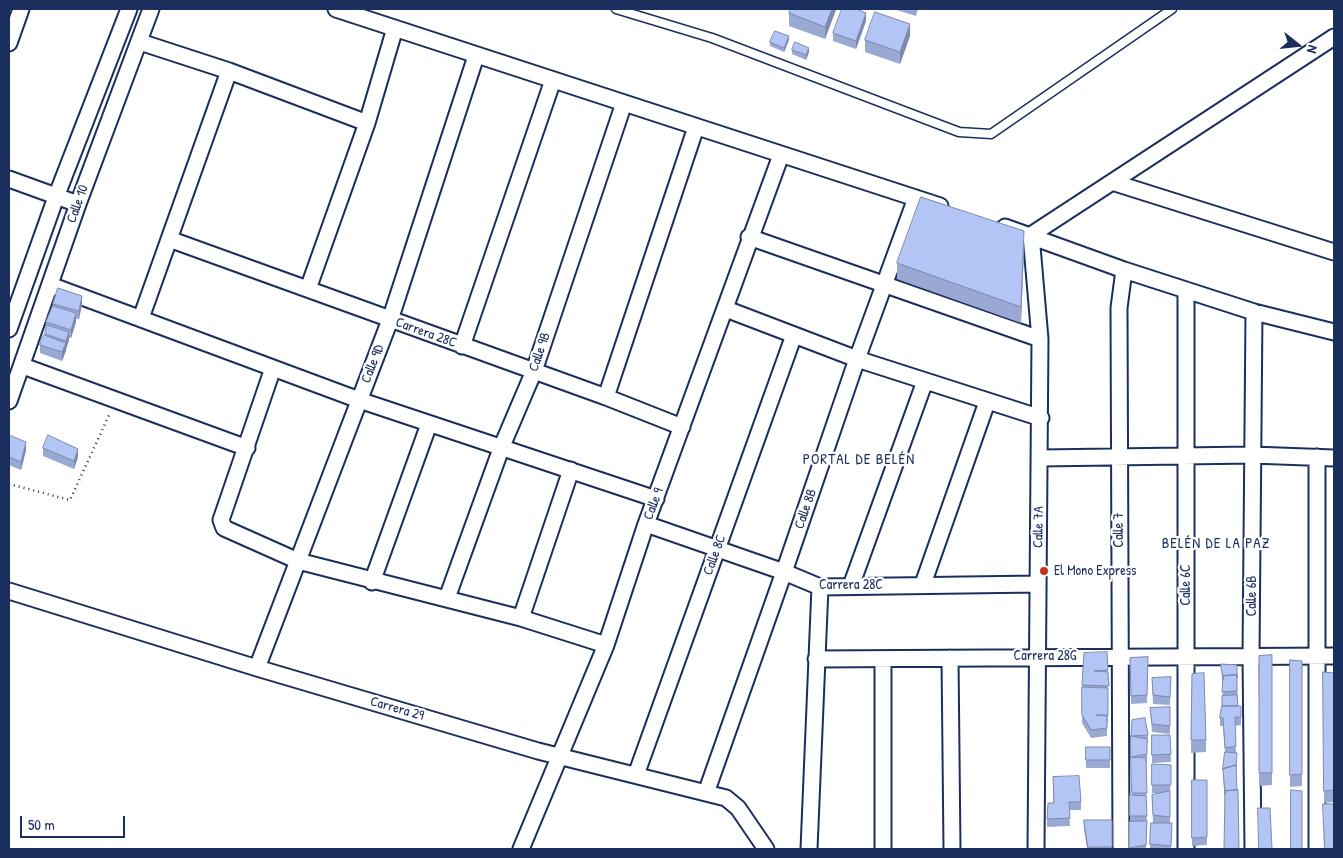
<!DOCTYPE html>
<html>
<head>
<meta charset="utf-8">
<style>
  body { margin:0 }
  #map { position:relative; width:1343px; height:858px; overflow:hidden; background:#fff; font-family:"Patrick Hand",sans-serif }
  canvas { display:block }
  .frame { position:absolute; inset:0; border:10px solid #1b2f5e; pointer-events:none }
  .north { position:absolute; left:1273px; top:20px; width:50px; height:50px; -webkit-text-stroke:4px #fff; paint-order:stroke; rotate:106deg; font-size:14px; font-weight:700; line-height:20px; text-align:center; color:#1b2f5e }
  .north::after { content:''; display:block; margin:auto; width:18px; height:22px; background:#1b2f5e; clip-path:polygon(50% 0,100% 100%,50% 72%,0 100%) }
  .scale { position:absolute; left:20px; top:816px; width:105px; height:22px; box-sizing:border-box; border:2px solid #1b2f5e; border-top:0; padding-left:6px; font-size:15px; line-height:18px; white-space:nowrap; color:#1b2f5e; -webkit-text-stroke:4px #fff; paint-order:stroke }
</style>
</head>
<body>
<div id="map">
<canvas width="1343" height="858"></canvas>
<div class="frame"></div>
<div class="north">N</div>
<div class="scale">50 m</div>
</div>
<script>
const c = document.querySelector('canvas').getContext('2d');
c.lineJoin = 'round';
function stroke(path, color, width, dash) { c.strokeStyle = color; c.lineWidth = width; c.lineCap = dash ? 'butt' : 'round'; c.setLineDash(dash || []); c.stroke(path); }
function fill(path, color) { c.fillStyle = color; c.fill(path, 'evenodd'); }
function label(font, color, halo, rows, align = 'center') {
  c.font = font + ' "Patrick Hand",sans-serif'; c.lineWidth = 4.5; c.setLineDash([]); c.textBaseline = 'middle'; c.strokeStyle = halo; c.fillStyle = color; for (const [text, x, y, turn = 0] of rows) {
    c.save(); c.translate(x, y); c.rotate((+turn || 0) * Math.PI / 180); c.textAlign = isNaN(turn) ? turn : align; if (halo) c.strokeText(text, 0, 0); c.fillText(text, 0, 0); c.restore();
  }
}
const path = new Path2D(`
  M9,484L70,500L110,413`);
const lane = new Path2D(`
  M616,9L712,38L959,132L991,134L1172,9`);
const street = new Path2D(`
  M336,9L940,206
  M140,42L229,71L367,123
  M9,43L21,9
  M9,179L78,204
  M1112,182L1334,252
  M1005,227L1124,270L1254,312L1334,332
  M1031,235L1040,339L1036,849
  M1031,235L1334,37
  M749,237L1040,339
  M169,239L606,397L682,427
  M50,285L359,400L656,499
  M308,289L367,123L395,28
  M726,309L857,359L1041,418
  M141,318L229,71
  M9,329L56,197L129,9
  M462,346L553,80
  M23,366L247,448
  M273,368L221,520L224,528L298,561L521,618L606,645
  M606,397L696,127
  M9,401L78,204L151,9
  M1317,457V849
  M1041,458L1252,455L1334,458
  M646,524L784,572L820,587L1037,584
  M372,582L429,424
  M923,584L987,402
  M851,586L925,381
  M9,591L257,668L538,751L726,798L738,808L766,849
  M447,598L502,446L534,371L624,103
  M521,618L571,470
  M950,658L952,849
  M816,659L1334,656
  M257,668L390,320L476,56
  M636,775L794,335
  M706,793L784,572L857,359L916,198
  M521,849L606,645L646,524L781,155
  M809,849L820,587
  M883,849V660
  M1121,849L1119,308L1124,270
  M1186,849V290
  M1253,849L1251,656L1254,312`);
const wall = new Path2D(`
  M836,9L825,39L789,26V13Z
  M893,9H918L916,16Z
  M866,21L856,49L833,41V33Z
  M910,36L900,64L865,52V40Z
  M789,40L784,52L770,46V42Z
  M792,50L809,52L806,60L792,54Z
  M1024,247L1021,323L897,279V263Z
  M53,304H82L79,319H76V322L71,338H69V340L62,361L40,353V345L45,336L46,322L53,308Z
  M9,435L26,450L21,470L9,465Z
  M43,448L78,457L74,469L43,456Z
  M1084,653L1108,670V723H1107V736L1091,738L1082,723V685Z
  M1272,655V785L1259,786V656Z
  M1148,657L1147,703L1131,704L1130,658Z
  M1290,660L1302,661V786L1290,787Z
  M1221,664L1237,681L1238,706H1241V725L1235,726L1236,753L1225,800L1223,777L1225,753L1223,726H1220V718L1222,706L1223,682Z
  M1323,672L1334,673V802L1324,803Z
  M1192,674L1206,740V752L1191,753Z
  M1171,677L1170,705L1153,704L1152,678Z
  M1170,707V734L1152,732L1150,708Z
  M1148,735V743H1147V762L1146,763L1147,829L1146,849H1129L1130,822V795H1132L1131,736Z
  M1152,735H1170L1171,762L1152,763Z
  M1086,747H1110V768H1086Z
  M1152,764L1171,765L1170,793V823L1172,831L1171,849H1150L1151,823H1153L1152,795L1162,793H1152Z
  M1053,777L1081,802V810H1069L1070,826L1047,827V819L1053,803Z
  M1192,780H1207V845L1192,846Z
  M1084,820H1112V849H1087L1084,828Z`);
const shadedWall = new Path2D(`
  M832,9H836V10L825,39V27Z
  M866,13V21L856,49V41Z
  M910,24V36L900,64V52Z
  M789,36V40L784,52V48Z
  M809,48V52L806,60V55Z
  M1024,231V247L1021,323V307Z
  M82,296V304L79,319V311Z
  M76,313V322L71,338V330Z
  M69,332V340L66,349V341Z
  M66,343V351L62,361V352Z
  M26,442V450L21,470V462Z
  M78,449V457L74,469V461Z`);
const building = new Path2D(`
  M791,9H832L825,27L789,13Z
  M842,9H856L866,13L856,41L833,33Z
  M875,12L910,24L900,52L865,40Z
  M775,31L789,36L784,48L770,42Z
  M795,42L809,48L806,55L792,50Z
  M921,197L1024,231L1021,307L897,263Z
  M58,288L82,296L79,311L53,304Z
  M53,306L76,313L71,330L46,322Z
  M47,325L69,332L66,341L45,334Z
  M44,335L66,343L62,352L40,345Z
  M9,435L26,442L21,462L9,457Z
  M48,435L78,449L74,461L43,448Z
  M1107,652L1108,670L1094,671L1108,672L1109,686L1082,685L1084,653Z
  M1272,655V773H1259V656Z
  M1148,657L1147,695L1131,696L1130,658Z
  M1290,660L1302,661V774L1290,775Z
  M1221,664L1237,665V678V675L1223,676V679Z
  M1323,672L1334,673V790L1324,791Z
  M1204,673L1206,740H1191L1192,674Z
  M1237,675V691L1222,692L1223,676Z
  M1171,677L1170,697L1153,695L1152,678Z
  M1082,687L1108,688V715H1096L1107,716V728L1091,730L1082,715Z
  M1237,695L1238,706H1222V696Z
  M1222,706H1241V717H1235L1236,746L1225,748L1223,718H1220Z
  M1170,707V726L1152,724L1150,708Z
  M1145,718L1148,735L1131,736L1132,720Z
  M1152,735H1170L1171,754L1152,755Z
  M1131,736L1147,739V754L1131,757Z
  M1086,747H1110V760H1086Z
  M1225,752L1237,753L1236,767V765L1223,769Z
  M1131,757L1146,758L1147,793H1132Z
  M1152,764L1171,765V785H1152Z
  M1236,765L1237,790L1225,791V794L1223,769Z
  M1079,776L1081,802H1069L1070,818L1047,819L1048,803H1054L1053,777Z
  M1192,780H1207V837L1192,838Z
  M1238,790L1239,849H1224L1225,791Z
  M1291,790L1302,791V849H1291Z
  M1170,791V817L1153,815L1152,795Z
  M1130,795L1146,796L1147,816H1130Z
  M1323,804H1334V849H1325Z
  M1258,808H1270L1272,849H1259Z
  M1084,820H1112V847H1088Z
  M1147,821L1146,845L1129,848V822Z
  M1151,823H1172L1171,846L1150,844Z`);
const markers = [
  [1044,571,5,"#c8321e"]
];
const streetNames = [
  ["Calle 10",78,204,-70],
  ["Carrera 28C",426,333,20],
  ["Calle 9B",540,352,-71],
  ["Calle 9D",373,364,-69],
  ["Calle 9",654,504,-69],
  ["Calle 8B",806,509,-71],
  ["Calle 7A",1039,527,-89],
  ["Calle 7",1119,530,-90],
  ["Calle 8C",715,555,-70],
  ["Carrera 28C",851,585],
  ["Calle 6C",1186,585,-90],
  ["Calle 6B",1252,596,-90],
  ["Carrera 28G",1045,656],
  ["Carrera 29",397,709,16]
];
const poiNames = [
  ["El Mono Express",1054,571]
];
const neighbourhoodNames = [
  ["PORTAL DE BELÉN",859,460],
  ["BELÉN DE LA PAZ",1216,544]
];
stroke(lane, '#1b2f5e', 11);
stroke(street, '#1b2f5e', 19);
stroke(path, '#1b2f5e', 2.5, [1, 4]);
stroke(lane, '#fff', 8);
stroke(street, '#fff', 15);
fill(wall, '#9aa9d3');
fill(shadedWall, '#7d8aac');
fill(building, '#b3c5f5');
stroke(building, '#7d8aac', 1);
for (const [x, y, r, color] of markers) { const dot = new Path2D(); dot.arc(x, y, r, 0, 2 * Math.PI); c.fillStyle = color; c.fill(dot); stroke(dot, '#fff', 2); }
label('14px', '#1b2f5e', '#fff', streetNames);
label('14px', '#1b2f5e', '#fff', poiNames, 'left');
c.letterSpacing = '1px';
label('15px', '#1b2f5e', '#fff', neighbourhoodNames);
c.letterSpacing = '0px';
</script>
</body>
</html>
